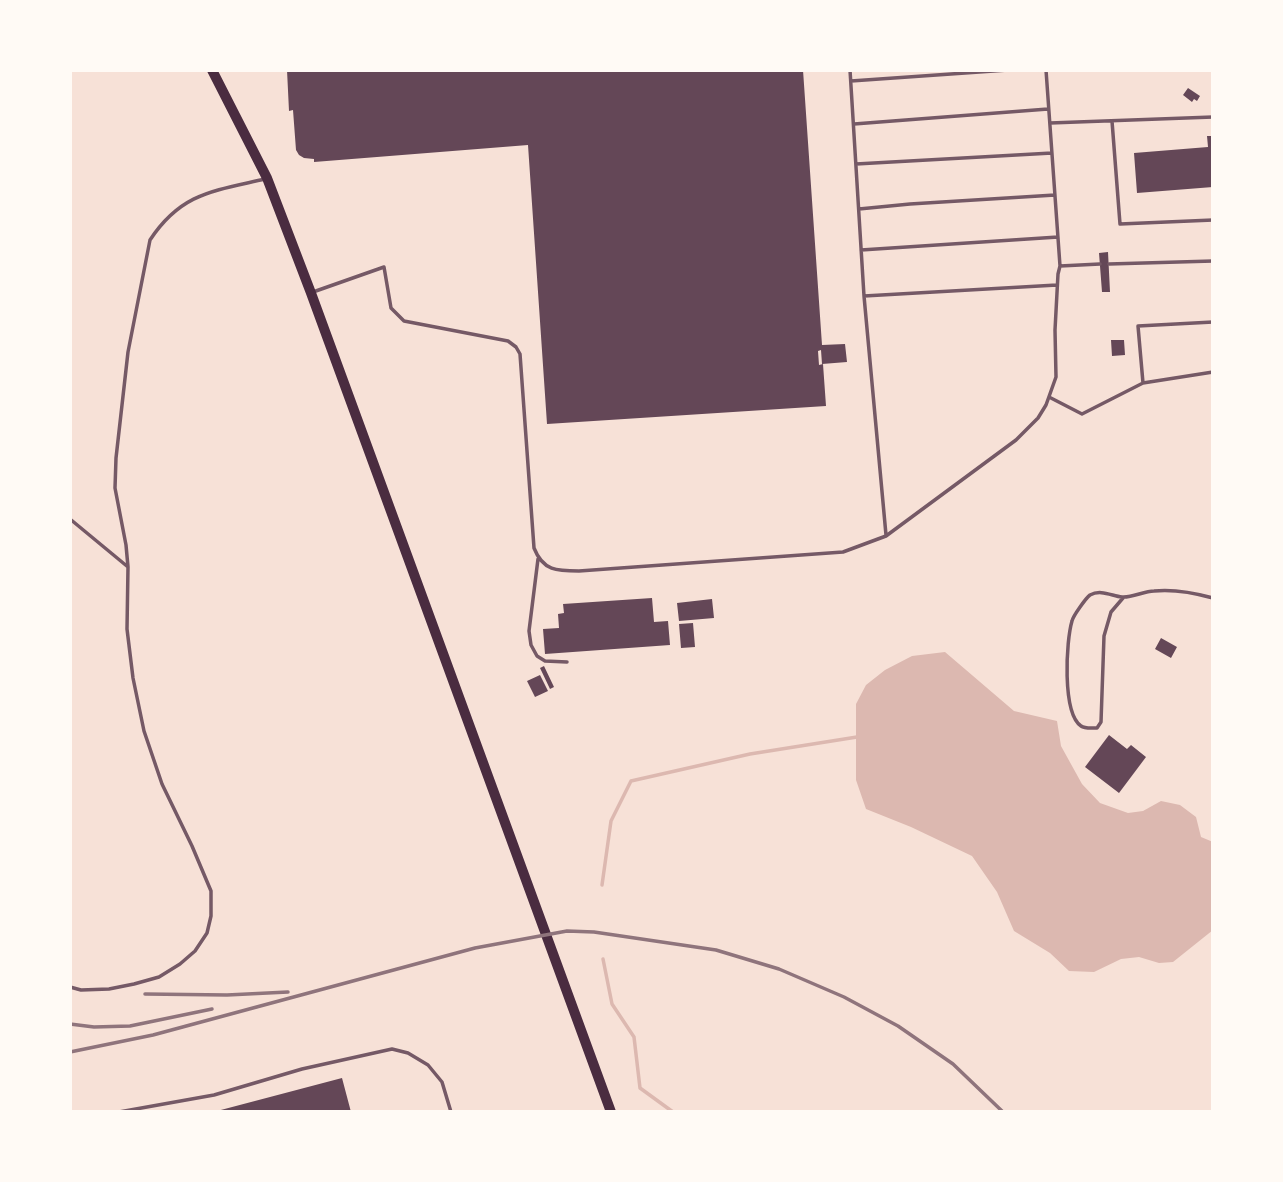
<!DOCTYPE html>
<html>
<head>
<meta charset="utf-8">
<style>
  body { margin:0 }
  #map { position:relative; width:1283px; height:1182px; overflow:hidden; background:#f7e1d7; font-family:"Alegreya Sans",sans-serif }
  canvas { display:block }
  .frame { position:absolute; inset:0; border:72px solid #fffaf5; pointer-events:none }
</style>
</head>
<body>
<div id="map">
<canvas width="1283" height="1182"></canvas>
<div class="frame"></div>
</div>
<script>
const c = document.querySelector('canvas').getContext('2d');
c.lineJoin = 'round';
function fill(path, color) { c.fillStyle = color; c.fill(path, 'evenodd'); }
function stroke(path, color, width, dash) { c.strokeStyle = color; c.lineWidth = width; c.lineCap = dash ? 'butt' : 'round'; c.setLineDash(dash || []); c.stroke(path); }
const water = new Path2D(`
  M945,652L1014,711L1057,721L1061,746L1082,784L1100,803L1128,813L1143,811L1161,801L1180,805L1196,817L1201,837L1213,842V930L1173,962L1159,963L1139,957L1121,959L1094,972L1069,971L1050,953L1014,931L997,892L972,856L911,827L866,809L856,780V704L866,685L885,670L912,656Z`);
const stream = new Path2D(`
  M602,885L611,821L631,781L750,754L857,737
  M603,959L612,1004L634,1037L640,1088L673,1112`);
const building = new Path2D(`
  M287,70H803L822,345L845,344L847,362L822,364L821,350L818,351L819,365L823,364L826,406L547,424L528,145L314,162V159L304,158L299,155L296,150L293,110L289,111Z
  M1188,88L1200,96L1197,101L1194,99L1192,102L1183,95Z
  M1207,136H1213V187L1137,193L1134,153L1208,147Z
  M1108,252L1110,292H1102L1099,253Z
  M1111,340H1124L1125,355L1112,356Z
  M652,598L654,622L668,621L670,645L545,654L543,629L559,628L558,614L564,613L563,604Z
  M712,599L714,618L679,621L677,603Z
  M693,623L695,647L681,648L679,624Z
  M1161,638L1177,647L1171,658L1155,649Z
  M544,666L554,687L550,689L540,668Z
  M540,675L548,691L535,697L527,681Z
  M1109,735L1127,749L1131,745L1146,757L1119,793L1085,767Z
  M342,1078L351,1112H217V1111Z`);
const service = new Path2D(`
  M850,70L864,296L1057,285
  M1046,70L1060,266
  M851,81L1008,70
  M1112,121L1120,224L1213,220
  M1050,123L1213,117
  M854,124L1048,109
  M856,164L1052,153
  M859,209L910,204L1055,195
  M861,250L1058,237
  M1109,264L1213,261
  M313,292L384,267L391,308L404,321L508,341L516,347L520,354L534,548C543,571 557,571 579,571L843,552L886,536L1016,440L1038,418L1046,405L1056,377L1055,330L1058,274L1060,266L1100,264
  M864,296L886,535
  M1143,383L1138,326L1213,322
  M1049,397L1082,414L1143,383L1213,372
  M70,519L128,567L127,629L133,678L144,731L162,784L192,846L211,891V916L207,933L195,951L180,964L159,977L134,984L109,989L81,990L70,987
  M538,559L529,631L531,645L537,656L545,661L567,662
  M128,567L126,545L115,488L116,458L128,352L150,240C181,193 213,191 265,179
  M1123,598L1111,612L1104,636L1101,722L1097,728C1091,728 1085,729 1081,726C1062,713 1066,641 1072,621C1073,616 1086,598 1090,595C1101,589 1112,596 1122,597C1132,598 1144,591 1154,591C1173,589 1195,593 1213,598
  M119,1112L214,1095L302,1069L392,1049L408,1053L428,1065L442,1082L451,1112`);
const secondary = new Path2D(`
  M212,70L267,178L311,293L611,1112`);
const rail = new Path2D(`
  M145,994L227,995L288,992
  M70,1024L94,1027L130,1026L212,1009
  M70,1052L153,1035L475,948L567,931L594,932L716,950L779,969L844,997L898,1026L953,1064L1003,1112`);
fill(water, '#dcb8b0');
stroke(stream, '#dcb8b0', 3.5);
fill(building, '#644757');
stroke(service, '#755966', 3.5);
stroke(secondary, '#4a2c40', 10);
stroke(rail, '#8f747c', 3.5);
</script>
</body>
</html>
